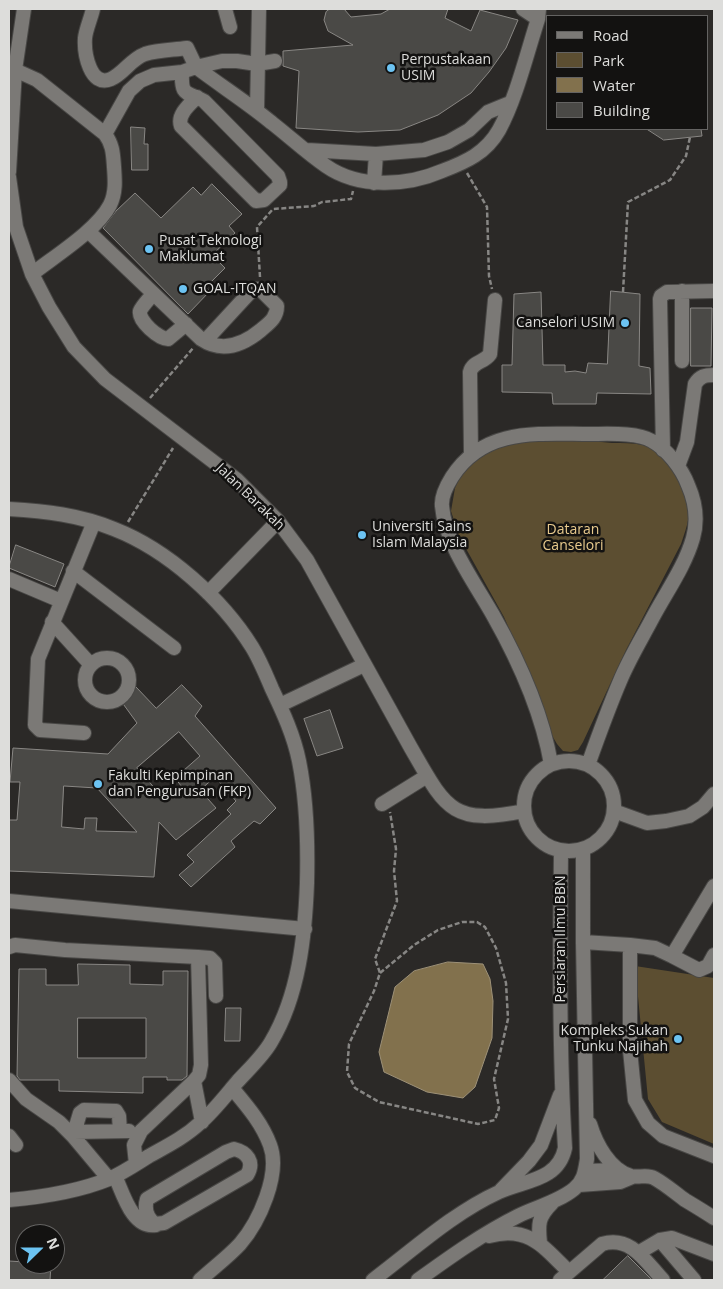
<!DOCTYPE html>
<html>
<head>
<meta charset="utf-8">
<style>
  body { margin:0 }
  #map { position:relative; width:723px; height:1289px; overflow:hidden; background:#2b2927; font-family:"Open Sans",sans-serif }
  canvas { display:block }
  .frame { position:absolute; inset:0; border:10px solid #dddddb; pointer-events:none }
  .legend { position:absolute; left:546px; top:15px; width:162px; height:115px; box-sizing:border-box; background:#131211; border:1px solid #646362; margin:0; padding:6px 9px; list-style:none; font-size:15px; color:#dddddb }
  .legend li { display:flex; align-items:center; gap:10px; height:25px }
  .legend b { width:25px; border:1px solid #646362 }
  .north { position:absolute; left:15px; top:1224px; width:50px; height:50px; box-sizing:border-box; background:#131211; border:1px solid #646362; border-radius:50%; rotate:68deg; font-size:14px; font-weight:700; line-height:20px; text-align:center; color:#dddddb }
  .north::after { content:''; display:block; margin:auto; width:18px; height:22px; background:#6cc3f2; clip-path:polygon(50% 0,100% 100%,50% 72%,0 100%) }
</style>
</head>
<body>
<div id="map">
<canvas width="723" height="1289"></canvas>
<div class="frame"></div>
<ul class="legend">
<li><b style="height:6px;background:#7b7976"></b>Road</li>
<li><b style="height:14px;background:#5c4e31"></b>Park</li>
<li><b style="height:14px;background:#82714d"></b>Water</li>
<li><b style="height:14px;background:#4a4946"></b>Building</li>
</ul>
<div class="north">N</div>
</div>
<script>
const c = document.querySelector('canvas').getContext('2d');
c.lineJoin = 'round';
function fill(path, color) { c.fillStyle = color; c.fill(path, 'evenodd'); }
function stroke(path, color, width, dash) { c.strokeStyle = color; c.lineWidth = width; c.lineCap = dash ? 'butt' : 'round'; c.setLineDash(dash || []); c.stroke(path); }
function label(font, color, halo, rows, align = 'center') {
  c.font = font + ' "Open Sans",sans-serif'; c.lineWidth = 5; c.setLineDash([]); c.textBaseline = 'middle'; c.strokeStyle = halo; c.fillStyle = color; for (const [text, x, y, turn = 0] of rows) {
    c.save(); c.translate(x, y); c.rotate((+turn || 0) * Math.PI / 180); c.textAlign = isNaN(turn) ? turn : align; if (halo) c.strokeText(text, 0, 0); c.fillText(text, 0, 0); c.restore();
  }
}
const green = new Path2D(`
  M528,438C556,439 584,440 612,443C622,443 633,443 643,445C664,451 688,485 689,507C690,519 685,532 681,544L626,650L583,742L578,750L571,752L563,751L557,744L550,732L524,663L504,617L459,536L451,511L455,488L463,471L497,444Z
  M635,966L714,978V1144L662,1122L648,1099Z`);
const water = new Path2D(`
  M448,962L483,964L490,979L493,1001L492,1038L475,1087L463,1098L427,1092L384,1072L379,1052L395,987L414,971Z`);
const building = new Path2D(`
  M330,9H344L351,17L381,14L390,9H448L445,18L471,31L480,10L518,20L506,48L489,72L471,93L438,115L400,130L358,132L296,128L299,71L283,66V51L353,45L328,31L324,20L326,12Z
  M131,127L145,128L144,144H148V170H132Z
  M647,129H701L702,136L664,140Z
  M212,184L242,214L229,226L235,233L212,255L225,268L206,287L210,291L188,314L103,228L116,211L135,193L161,218L193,187L201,195Z
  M611,291L640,294L639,366L650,368L651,394L597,393L596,404H553L552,393L502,392V365H512L514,294L541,292L543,365H565V372L575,371L586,373L588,363L607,364Z
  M691,308H712L711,366H691Z
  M16,545L64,564L55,587L9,568Z
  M182,685L202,706L195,716L276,808L260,824L254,821L231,841L235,847L191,887L179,875L194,862L187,855L231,814L227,810L236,801L215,777L200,790L216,808L176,840L159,822L154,877L9,871V820H17L20,782H10L13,748L108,754L137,723L121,701L136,687L156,708ZM179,732L200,756L175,778L182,787L166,801L137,768ZM64,786L97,788L137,832L96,831L97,818H85L84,829L62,827Z
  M330,710L343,748L317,756L304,719Z
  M78,964L130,965V984L163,985V971H188L187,1076L182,1080H167V1077H143V1093L59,1091V1080H20L17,1076L19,969H46V985H78ZM78,1018H146V1058H78Z
  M226,1008H241L240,1041H225Z
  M628,1256L652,1280H603Z
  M9,1261L25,1262V1264H51L50,1280H9Z`);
const path = new Path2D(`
  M467,173L487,207L489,276L492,289
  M260,277L257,227L273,209L314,206L322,202L351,199L353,191
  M623,292L628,202L670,180L686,156L690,137
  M150,398L194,347
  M128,522L173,448
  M380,973L414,945L438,930L462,922H477L485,927L496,948L506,983L508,1019L494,1079L499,1108L495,1120L478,1124L379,1102L355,1088L347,1072L349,1044L374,991L380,973L375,959L397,901L394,871L396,849L390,812`);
const minor = new Path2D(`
  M93,9C91,18 86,29 85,38C84,53 90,88 111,79C124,73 131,59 145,54C158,50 173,50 187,48L196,67L222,61H237L257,64L275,61
  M225,9L230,27
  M523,9L538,19
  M15,70L37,80L105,134
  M182,72C181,97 186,91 204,101L278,176L280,182V185L264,200L256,201L181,126C177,115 189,105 197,97
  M257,111L259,9
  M307,150L376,154L424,150L448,142L469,130L488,112L510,103
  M9,172L15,70L24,9
  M9,177L16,227L32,274L49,307L74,347L105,379L236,479L278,521L307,560L411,748C445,807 451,826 524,811
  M374,183L376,154
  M88,231L201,339C222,353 243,345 261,330C269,323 277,318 277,306L260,289H253L205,341
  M32,274C55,256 97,230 110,205C116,193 115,180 114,167C113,154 113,145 105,134L129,91L140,81L154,75L182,72L196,67C221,86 248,103 272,123C290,137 307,153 326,166C359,189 407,186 442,171C466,162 486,153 499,130C516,99 527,53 538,19L539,9
  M153,294C149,299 142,306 140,311C138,321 159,339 168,339L186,324
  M682,361V291
  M663,450L660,299L661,296L667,292L714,291
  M471,454L470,372C473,361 484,363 490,354L495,300
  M678,466L687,442L695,384C700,376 705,375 714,375
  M9,509C45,511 80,515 114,529C168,550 222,599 252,647C260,660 266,675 272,689C283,712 294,736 299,761C307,801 308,843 307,883C305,936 299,995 271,1042C263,1056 249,1069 238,1081C226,1095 214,1111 200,1123C185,1137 167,1146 149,1156C136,1164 123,1173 109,1179C77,1192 43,1197 9,1200
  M73,571L174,648
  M9,579L61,601
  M208,593L278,521
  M52,622L91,665
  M85 680a22 22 0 1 1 44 0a22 22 0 1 1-44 0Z
  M280,705L364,665
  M84,733L40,730L35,725L38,659L94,522
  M524 806a45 45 0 1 1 90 0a45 45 0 1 1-90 0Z
  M551,764C542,712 519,661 493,615C475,583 445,543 442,506C441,496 447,485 452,477C484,427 538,434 590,434C607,434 637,432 652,441C667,449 682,469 688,485C695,501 698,520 693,538C685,566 667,591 653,617C642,638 629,659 620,681C608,709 598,737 588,765
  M382,804L427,776
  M614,811L647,823L666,821L689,816L703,807L714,794
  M9,901L305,929
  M583,942L630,945V1050L635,1100L648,1123L663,1136L714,1156
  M630,945L655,948L672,956L714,886
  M9,947L15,945L65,950L198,957L201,1065L199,1075L194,1081L141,1131L134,1145L136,1164
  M672,956L699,970L708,966L714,955
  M198,957L210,958L215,963L216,996
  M9,1080L26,1099L59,1122L73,1136L109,1179
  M194,1081L202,1122
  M590,1124C596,1144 610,1170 631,1176C639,1178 647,1174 654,1178C665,1184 674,1192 685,1200C695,1206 705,1212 714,1218
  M74,1132L129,1131
  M9,1136L16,1145
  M73,1136L80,1113L84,1110L116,1111L119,1116L120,1131
  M234,1149C247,1152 255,1162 247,1175L164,1223L155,1224C147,1218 144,1209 147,1199L226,1152Z
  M585,1171L618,1170
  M115,1176C123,1193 132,1229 156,1225
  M579,1185L620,1182L632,1177
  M501,1190L529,1161L541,1145L560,1095
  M489,1236C528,1225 544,1247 569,1272
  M660,1240L694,1280
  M540,1243C538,1224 538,1217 552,1203
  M638,1253L660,1240L672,1238L714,1254
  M200,1280C213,1268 228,1257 240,1244C259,1222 281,1174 270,1145C262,1123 247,1106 232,1088
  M373,1280C413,1250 453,1213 499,1192C525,1180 558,1181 565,1148C559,1049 560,950 561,851
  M418,1280C450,1257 482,1234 518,1216C536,1207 558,1202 574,1189C584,1181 585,1171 587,1159L583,942V850
  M560,1280L602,1244C631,1235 646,1262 663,1280`);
const markers = [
  [391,68,5,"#6cc3f2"],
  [149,249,5,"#6cc3f2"],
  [183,289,5,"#6cc3f2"],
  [625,323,5,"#6cc3f2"],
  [362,535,5,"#6cc3f2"],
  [98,784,5,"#6cc3f2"],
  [678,1039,5,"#6cc3f2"]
];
const poiNames = [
  ["Perpustakaan",401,60],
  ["USIM",401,76],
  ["Pusat Teknologi",159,241],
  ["Maklumat",159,257],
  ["GOAL-ITQAN",193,289],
  ["Canselori USIM",615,323,"right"],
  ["Universiti Sains",372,527],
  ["Islam Malaysia",372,543],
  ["Fakulti Kepimpinan",108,776],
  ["dan Pengurusan (FKP)",108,792],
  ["Kompleks Sukan",668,1031,"right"],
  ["Tunku Najihah",668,1047,"right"]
];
const streetNames = [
  ["Jalan Barakah",250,497,44],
  ["Persiaran Ilmu BBN",561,939,-90]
];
const parkNames = [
  ["Dataran",573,530],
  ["Canselori",573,546]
];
fill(green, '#5c4e31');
fill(water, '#82714d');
stroke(water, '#9d9178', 1);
fill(building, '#4a4946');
stroke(building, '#898784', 1);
stroke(minor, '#484745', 16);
stroke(path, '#878684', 2.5, [5, 2.5]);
stroke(minor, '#7b7976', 14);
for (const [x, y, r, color] of markers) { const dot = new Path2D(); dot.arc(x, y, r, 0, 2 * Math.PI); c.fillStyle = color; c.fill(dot); stroke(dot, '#131211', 2); }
label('14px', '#dddddb', '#131211', poiNames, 'left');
label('14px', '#dddddb', '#131211', streetNames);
label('14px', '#e8ca8d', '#131211', parkNames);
</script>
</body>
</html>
